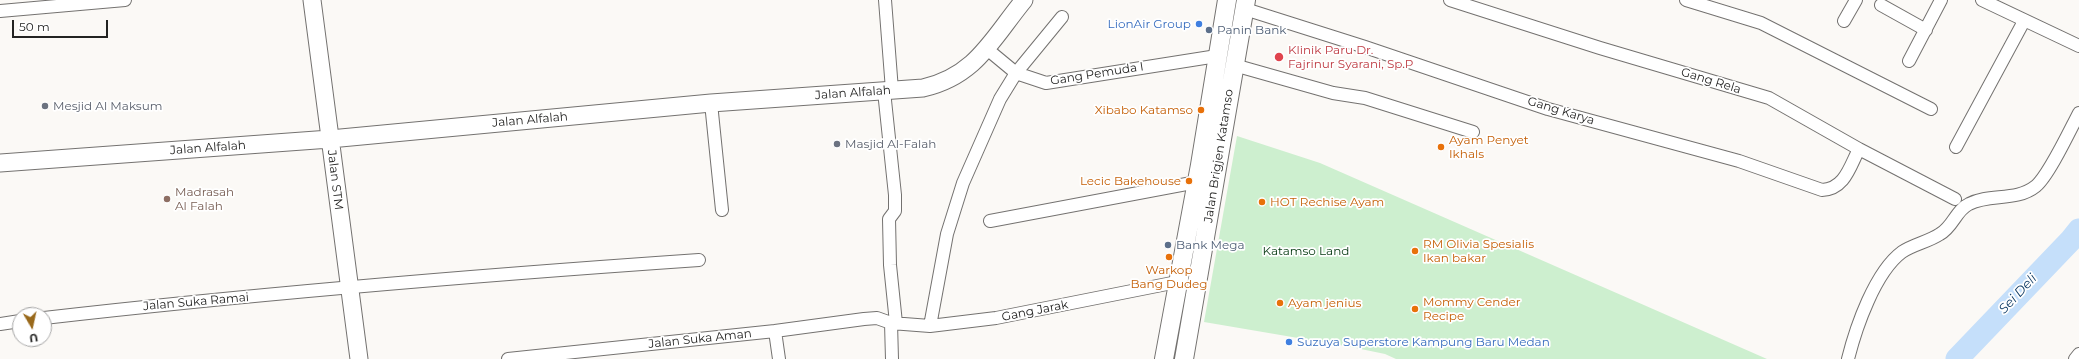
<!DOCTYPE html>
<html>
<head>
<meta charset="utf-8">
<style>
  body { margin:0 }
  #map { position:relative; width:2079px; height:359px; overflow:hidden; background:#fbf9f6; font-family:Montserrat,sans-serif }
  canvas { display:block }
  .north { position:absolute; left:12px; top:307px; width:40px; height:40px; box-sizing:border-box; background:#fff; border:1px solid #a7a7a7; border-radius:50%; rotate:171deg; font-size:11px; font-weight:700; line-height:16px; text-align:center; color:#232322 }
  .north::after { content:''; display:block; margin:auto; width:14px; height:18px; background:#99691b; clip-path:polygon(50% 0,100% 100%,50% 72%,0 100%) }
  .scale { position:absolute; left:12px; top:20px; width:96px; height:18px; box-sizing:border-box; border:2px solid #232322; border-top:0; padding-left:5px; font-size:12px; line-height:14px; white-space:nowrap; color:#232322; -webkit-text-stroke:3px #fff; paint-order:stroke }
</style>
</head>
<body>
<div id="map">
<canvas width="2079" height="359"></canvas>
<div class="north">U</div>
<div class="scale">50 m</div>
</div>
<script>
const c = document.querySelector('canvas').getContext('2d');
c.lineJoin = 'round';
function fill(path, color) { c.fillStyle = color; c.fill(path, 'evenodd'); }
function stroke(path, color, width, dash) { c.strokeStyle = color; c.lineWidth = width; c.lineCap = dash ? 'butt' : 'round'; c.setLineDash(dash || []); c.stroke(path); }
function label(font, color, halo, rows, align = 'center') {
  c.font = font + ' Montserrat,sans-serif'; c.lineWidth = 3.5; c.setLineDash([]); c.textBaseline = 'middle'; c.strokeStyle = halo; c.fillStyle = color; for (const [text, x, y, turn = 0] of rows) {
    c.save(); c.translate(x, y); c.rotate((+turn || 0) * Math.PI / 180); c.textAlign = isNaN(turn) ? turn : align; if (halo) c.strokeText(text, 0, 0); c.fillText(text, 0, 0); c.restore();
  }
}
const green = new Path2D(`
  M1237,136L1320,163L1767,359H1396L1385,354L1351,347L1204,322Z`);
const river = new Path2D(`
  M1957,359L2071,240L2079,230`);
const street = new Path2D(`
  M885,0L892,90
  M1450,0L1600,48L1769,98L1859,149L1955,199
  M1686,0L1761,23L1931,109
  M1982,0L2079,46
  M1881,5L1926,30
  M1245,9L1365,47L1548,109L1739,161L1822,190C1845,189 1850,166 1859,149
  M0,11L125,0
  M1844,21L1856,0
  M987,49L1016,73L1046,83L1217,56
  M1909,61L1941,0
  M1234,65L1333,93L1365,98L1473,132
  M884,91L895,195V211L889,219L890,265L896,323
  M711,103L722,210
  M1956,147L2024,21
  M990,221L1197,182
  M44,318C262,293 481,275 699,260
  M891,323L892,359
  M0,324L20,321
  M930,326L947,234L963,183L1000,99L1016,73L1062,17
  M775,331L779,359
  M508,359L775,331L864,319L877,318L891,323L930,326L996,318L1177,282
  M1848,359C1856,327 1875,272 1902,252C1914,244 1928,242 1940,234C1953,227 1956,210 1969,204C1990,193 2016,202 2036,186C2049,175 2070,130 2079,113
  M2075,359L2079,354`);
const secondary = new Path2D(`
  M312,0L359,359
  M0,163L330,139L711,103L923,88C976,76 992,39 1024,0`);
const primary = new Path2D(`
  M1164,359L1200,165L1227,0
  M1184,359L1246,0`);
const markers = [
  [1199,24,4,"#3f7fe0"],
  [1209,30,4,"#5c6f8a"],
  [1279,57,5,"#e0444e"],
  [45,106,4,"#6b7280"],
  [1201,110,4,"#e8710a"],
  [837,144,4,"#6b7280"],
  [1441,147,4,"#e8710a"],
  [1189,181,4,"#e8710a"],
  [167,199,4,"#8d6e63"],
  [1262,202,4,"#e8710a"],
  [1168,245,4,"#5c6f8a"],
  [1415,251,4,"#e8710a"],
  [1169,257,4,"#e8710a"],
  [1280,303,4,"#e8710a"],
  [1415,309,4,"#e8710a"],
  [1289,342,4,"#3f7fe0"]
];
const shopNames = [
  ["LionAir Group",1191,24],
  ["Suzuya Superstore Kampung Baru Medan",1297,342,"left"]
];
const serviceNames = [
  ["Panin Bank",1217,30],
  ["Bank Mega",1176,245]
];
const healthNames = [
  ["Klinik Paru Dr.",1288,50],
  ["Fajrinur Syarani, Sp.P",1288,64]
];
const streetNames = [
  ["Gang Pemuda I",1097,74,-9],
  ["Gang Rela",1711,81,17],
  ["Jalan Alfalah",853,93,-4],
  ["Gang Karya",1561,111,17],
  ["Jalan Alfalah",530,120,-5],
  ["Jalan Alfalah",208,148,-4],
  ["Jalan Brigjen Katamso",1219,156,-81],
  ["Jalan STM",335,180,83],
  ["Jalan Suka Ramai",196,302,-5],
  ["Gang Jarak",1035,311,-11],
  ["Jalan Suka Aman",700,339,-6]
];
const worshipNames = [
  ["Mesjid Al Maksum",53,106],
  ["Masjid Al-Falah",845,144]
];
const foodNames = [
  ["Xibabo Katamso",1193,110,"right"],
  ["Ayam Penyet",1449,140],
  ["Ikhals",1449,154],
  ["Lecic Bakehouse",1181,181,"right"],
  ["HOT Rechise Ayam",1270,202],
  ["RM Olivia Spesialis",1423,244],
  ["Ikan bakar",1423,258],
  ["Warkop",1169,270,"center"],
  ["Bang Dudeg",1169,284,"center"],
  ["Mommy Cender",1423,302],
  ["Recipe",1423,316],
  ["Ayam jenius",1288,303]
];
const educationNames = [
  ["Madrasah",175,192],
  ["Al Falah",175,206]
];
const parkNames = [
  ["Katamso Land",1306,251]
];
const waterNames = [
  ["Sei Deli",2018,294,-47]
];
fill(green, '#cdefcf');
stroke(river, '#c5dffa', 23);
stroke(street, '#747270', 14);
stroke(secondary, '#747270', 19);
stroke(primary, '#747270', 20);
stroke(street, '#fff', 12);
stroke(secondary, '#fff', 17);
stroke(primary, '#fff', 18);
for (const [x, y, r, color] of markers) { const dot = new Path2D(); dot.arc(x, y, r, 0, 2 * Math.PI); c.fillStyle = color; c.fill(dot); stroke(dot, '#fff', 1.5); }
label('12px', '#366cbe', '#fff', shopNames, 'right');
label('12px', '#4e5e75', '#fff', serviceNames, 'left');
label('12px', '#be3a42', '#fff', healthNames, 'left');
label('12px', '#232322', '#fff', streetNames);
label('12px', '#5b616d', '#fff', worshipNames, 'left');
label('12px', '#c56008', '#fff', foodNames, 'left');
label('12px', '#785e54', '#fff', educationNames, 'left');
label('12px', '#01360d', '#fff', parkNames);
label('italic 13px', '#0e3a64', '#fff', waterNames);
</script>
</body>
</html>
